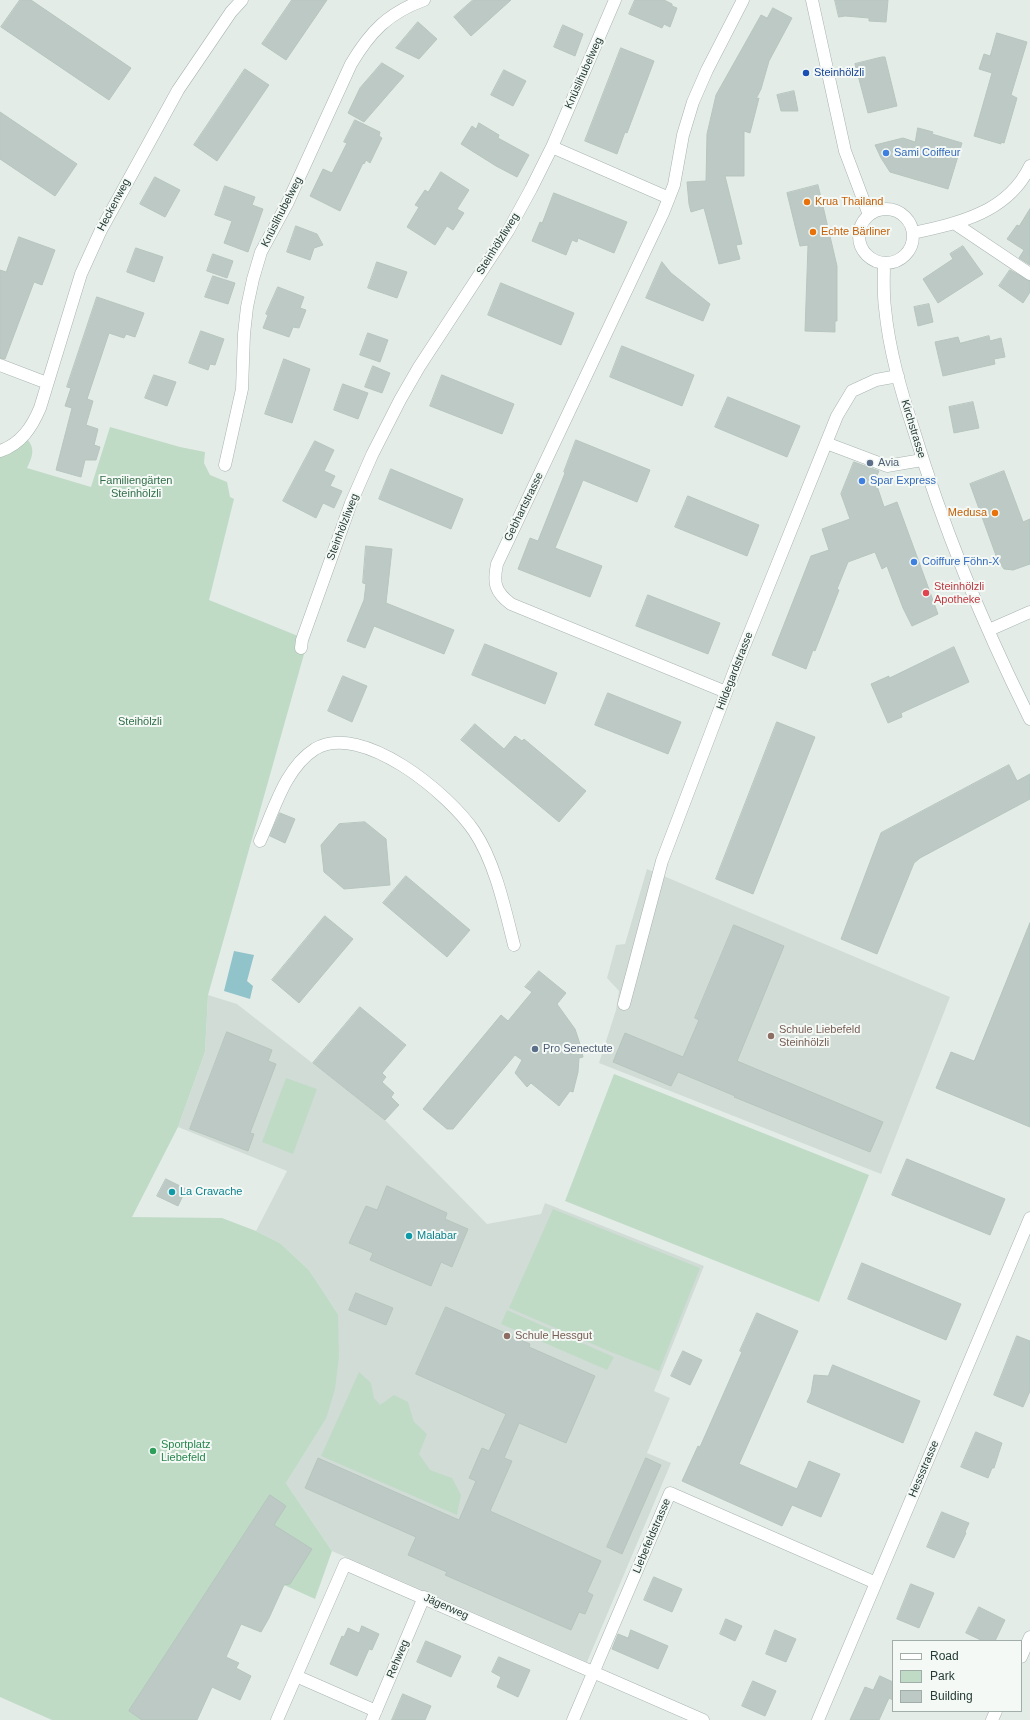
<!DOCTYPE html>
<html>
<head>
<meta charset="utf-8">
<style>
  body { margin:0 }
  #map { position:relative; width:1030px; height:1720px; overflow:hidden; background:#e4ece8; font-family:Helvetica,sans-serif }
  canvas { display:block }
  .legend { position:absolute; left:892px; top:1640px; width:130px; height:72px; box-sizing:border-box; background:#f4f9f6; border:1px solid #a1ada9; margin:0; padding:5px 7px; list-style:none; font-size:12px; color:#253c35 }
  .legend li { display:flex; align-items:center; gap:8px; height:20px }
  .legend b { width:20px; border:1px solid #a1ada9 }
</style>
</head>
<body>
<div id="map">
<canvas width="1030" height="1720"></canvas>
<ul class="legend">
<li><b style="height:5px;background:#fff"></b>Road</li>
<li><b style="height:11px;background:#bfdbc6"></b>Park</li>
<li><b style="height:11px;background:#bcc9c4"></b>Building</li>
</ul>
</div>
<script>
const c = document.querySelector('canvas').getContext('2d');
c.lineJoin = 'round';
function fill(path, color) { c.fillStyle = color; c.fill(path, 'evenodd'); }
function stroke(path, color, width, dash) { c.strokeStyle = color; c.lineWidth = width; c.lineCap = dash ? 'butt' : 'round'; c.setLineDash(dash || []); c.stroke(path); }
function label(font, color, halo, rows, align = 'center') {
  c.font = font + ' Helvetica,sans-serif'; c.lineWidth = 4; c.setLineDash([]); c.textBaseline = 'middle'; c.strokeStyle = halo; c.fillStyle = color; for (const [text, x, y, turn = 0] of rows) {
    c.save(); c.translate(x, y); c.rotate((+turn || 0) * Math.PI / 180); c.textAlign = isNaN(turn) ? turn : align; if (halo) c.strokeText(text, 0, 0); c.fillText(text, 0, 0); c.restore();
  }
}
const built = new Path2D(`
  M647,869L950,997L881,1174L599,1063L616,1010L619,991L607,978L616,945L625,944Z
  M208,995L237,1004L385,1120L487,1224L541,1214L545,1203L704,1266L654,1391L670,1398L647,1453L671,1463L587,1662L332,1551L286,1483L326,1419L338,1314L309,1270L280,1243L256,1231L287,1171L178,1127L205,1052Z`);
const green = new Path2D(`
  M110,427L180,447L205,452L204,463L210,475L227,482L230,497L234,499L209,600L308,640L208,995L205,1052L178,1127L132,1217L222,1218L256,1231L280,1243L309,1270L338,1314L339,1357L335,1389L326,1419L286,1483L332,1551L315,1599L253,1571L167,1720H52L0,1697V452L25,437C36,447 33,456 27,468L91,487Z
  M614,1074L869,1175L819,1302L565,1201Z
  M286,1078L317,1089L293,1154L262,1142Z
  M553,1209L700,1268L659,1371L611,1352L509,1308Z
  M507,1310L614,1357L607,1370L501,1324Z
  M359,1372L371,1383L374,1398L380,1405L394,1395L408,1402L414,1422L427,1434L419,1454L430,1470L452,1478L461,1495L457,1515L321,1456Z`);
const water = new Path2D(`
  M234,951L254,955L247,981L253,986L250,999L224,991Z`);
const building = new Path2D(`
  M20,0H31L131,68L109,100L1,27Z
  M292,0H327L286,60L262,44Z
  M473,0H511L471,36L454,17Z
  M635,0H664L672,4V6L677,8L670,27L664,24L662,28L629,14Z
  M835,0H888L886,22L869,21V18L845,16L839,17Z
  M773,8L792,18L769,61L761,89L756,99L759,98L750,133L744,131V176H725L742,244L736,245L740,259L719,264L704,208L691,212L689,204L687,182L706,181L707,134L716,95L761,15L767,18Z
  M418,22L437,39L419,59L396,48Z
  M563,25L583,34L575,56L554,47Z
  M997,33L1027,42L1011,95L1017,98L1004,143L1001,142V144L974,136L992,73L979,69L984,54L990,56Z
  M621,48L654,61L627,133L625,132L617,154L585,141Z
  M882,57H885L897,106L868,113L855,64Z
  M382,63L404,76L364,122L348,113L360,88Z
  M245,69L269,85L217,161L194,145Z
  M504,70L526,81L513,106L491,95Z
  M794,91L798,111H781L777,95Z
  M0,112L77,164L55,196L0,159Z
  M355,120L380,132L379,136L382,138L370,163L366,160L364,164L363,163L340,211L310,196L323,169L332,173L347,143L344,142Z
  M479,123L499,135L498,138L529,155L517,177L496,166L461,144L472,126L476,129Z
  M918,128L933,132L932,134L962,143L948,189L890,172L881,158L875,145L903,138L915,142Z
  M441,172L469,190L457,209L464,213L453,230L447,226L435,245L407,227L419,207L415,205L425,190L428,192Z
  M155,177L180,190L165,217L140,204Z
  M818,185L837,266V321H835V332L805,331L808,245L800,246L787,193Z
  M225,186L255,197L252,205L263,209L248,252L224,243L232,221L215,215Z
  M554,193L627,222L614,253L578,238L577,242L572,240L566,255L532,241L540,222L542,223Z
  M1030,209V265L1019,258L1024,250L1007,239L1017,225L1019,226Z
  M296,226L317,234L323,245L314,248L310,260L287,252Z
  M19,237L55,250L42,285L34,282L5,359L0,358V270L6,272Z
  M963,246L983,274L938,303L923,279L953,259L950,254Z
  M136,248L163,257L154,282L127,272Z
  M213,254L233,261L227,278L207,271Z
  M377,262L407,272L397,298L368,288Z
  M662,262L671,273L710,304L703,321L646,298Z
  M1010,270L1030,281V292L1023,303L999,286Z
  M213,276L235,283L228,304L205,297Z
  M501,283L574,313L561,345L488,315Z
  M278,287L304,297L300,308L306,310L299,328L293,327L289,337L263,328L268,315L266,314Z
  M97,297L144,313L135,337L126,334L124,338L109,333L87,399L93,401L86,425L98,429L94,445L100,447L96,460H85L81,477L56,470L72,408L65,406L71,388L67,387Z
  M929,304L933,322L918,326L914,307Z
  M201,331L224,339L215,365L210,364L208,370L189,363Z
  M368,333L388,340L380,362L360,355Z
  M989,336L990,341L1001,338L1005,357L994,359L995,364L943,376L935,342L958,337L960,343Z
  M622,346L694,375L682,406L610,377Z
  M284,359L310,369L292,423L265,414Z
  M373,366L390,373L382,393L365,387Z
  M154,375L176,382L167,406L145,398Z
  M442,375L514,404L502,434L430,406Z
  M343,384L368,393L358,419L334,410Z
  M728,397L800,426L787,457L715,427Z
  M973,402L979,428L954,433L949,407Z
  M576,440L650,470L637,502L583,480L555,548L602,566L590,597L518,569L530,538L538,541L565,473L564,472Z
  M315,441L334,450L324,471L335,476L330,486L342,491L334,508L323,503L316,518L283,501Z
  M854,462L879,471L875,480L884,507L897,502L938,614L912,626L903,608L887,566L882,569L875,552L848,562L837,589L839,590L815,651L813,650L806,669L772,655L811,556L829,550L822,529L850,519L841,494Z
  M391,469L463,499L451,529L379,499Z
  M1004,471L1023,522L1030,519V564L1013,570L1004,569L998,561L970,484Z
  M688,496L759,525L747,556L675,527Z
  M366,546L392,549L386,603L454,630L444,654L374,626L365,648L347,641L364,600L366,584L363,583Z
  M648,595L720,623L708,654L636,626Z
  M485,644L557,673L545,704L472,675Z
  M954,647L969,682L901,713L902,717L888,723L871,684L889,676V678Z
  M343,676L367,686L352,722L328,711Z
  M608,693L681,722L668,754L595,725Z
  M777,722L815,737L753,894L716,879Z
  M475,724L504,749L515,736L522,741L524,739L586,791L559,822L461,740Z
  M1009,765L1017,781L1030,774V799L920,858L914,863L877,954L841,939L881,833Z
  M280,813L295,819L285,843L270,836Z
  M365,822L386,839L390,885L344,889L324,872L321,845L339,824Z
  M406,876L470,930L447,957L383,903Z
  M325,916L353,939L299,1003L272,980Z
  M1030,923V1127L936,1088L951,1052L974,1061Z
  M734,925L784,946L737,1061L883,1122L870,1152L734,1097L735,1096L678,1072L671,1086L613,1062L625,1033L683,1057L699,1020L695,1018Z
  M539,971L566,993L557,1004L575,1029L581,1047L583,1057L579,1058L578,1072L573,1092L570,1091L559,1106L531,1083L527,1087L515,1073L522,1060L515,1055L453,1129H447L423,1109L501,1015L508,1021L532,992L525,987Z
  M360,1007L406,1045L382,1073L386,1077L382,1082L394,1093L391,1097L399,1105L385,1120L313,1063Z
  M227,1032L272,1050L268,1061L276,1064L250,1133L254,1134L248,1151L190,1129Z
  M907,1159L1005,1199L990,1235L892,1195Z
  M166,1179L186,1189L178,1206L157,1196Z
  M387,1186L447,1213L445,1219L468,1229L452,1267L441,1262L431,1286L370,1260L373,1253L349,1243L366,1206L377,1210Z
  M862,1263L961,1304L946,1340L848,1299Z
  M356,1293L393,1308L386,1325L349,1310Z
  M446,1307L530,1344L529,1347L595,1376L566,1443L519,1423L504,1458L512,1461L490,1511L601,1561L587,1592L593,1595L585,1614L579,1612L571,1630L445,1575L447,1572L408,1555L416,1537L305,1488L318,1458L459,1520L476,1481L469,1478L482,1448L489,1451L506,1414L416,1374Z
  M757,1313L798,1331L739,1464L797,1489L809,1461L840,1474L821,1517L792,1505L782,1526L682,1481L698,1446L700,1447L742,1352L740,1351Z
  M1017,1336L1030,1341V1391L1023,1407L994,1395Z
  M683,1351L702,1360L690,1385L671,1376Z
  M833,1365L920,1401L903,1443L807,1402L811,1393L814,1375L828,1376Z
  M976,1432L1002,1443L994,1468H992L988,1478L961,1467Z
  M646,1458L661,1465L622,1554L607,1547Z
  M270,1495L286,1506L274,1525L312,1549L290,1584L284,1585L269,1618L261,1632L241,1624L226,1657L239,1663L236,1668L251,1676L240,1700L212,1687L197,1720H142L129,1711Z
  M942,1512L969,1523L965,1532L966,1533L954,1558L927,1547Z
  M654,1577L682,1589L672,1612L644,1600Z
  M911,1584L934,1593L919,1628L897,1619Z
  M979,1607L1005,1620L995,1641H983L966,1633Z
  M726,1619L742,1626L735,1641L720,1634Z
  M362,1626L379,1634L372,1650L369,1649L357,1676L330,1664L342,1636L344,1637L348,1628L359,1633Z
  M631,1630L668,1646L658,1669L612,1649L618,1634L628,1638Z
  M775,1630L796,1639L786,1662L766,1654Z
  M426,1641L461,1656L451,1677L417,1662Z
  M499,1657L530,1670L518,1697L497,1687L501,1677L492,1672Z
  M880,1676L893,1682V1700L889,1698L879,1720H850L865,1687L873,1690Z
  M753,1681L776,1691L765,1716L742,1706Z
  M403,1694L431,1706L425,1720H392Z`);
const minor = new Path2D(`
  M812,0L845,151L869,215
  M552,147L615,0
  M859 236a27 27 0 1 1 54 0a27 27 0 1 1-54 0Z
  M954,223L1030,274
  M913,233C960,223 1008,212 1030,166
  M884,263C884,278 883,293 885,308C889,350 901,391 914,431C944,530 984,627 1030,719
  M0,365L47,383
  M826,443L887,466L922,460
  M0,451C21,444 32,427 40,408L81,274L101,230L178,90L231,12L242,0
  M225,465L242,389L244,334L247,307L253,279L261,252L287,204L351,64C370,32 388,13 424,0
  M989,630L1030,612
  M301,648L302,640L351,503L372,455L400,400L419,367L508,231L531,189L552,147L669,198
  M726,692L511,604C495,592 493,583 497,564L663,213L674,185L683,135L693,102L707,70L743,0
  M260,841C274,810 285,768 315,749C362,721 449,794 474,831C495,862 505,909 514,945
  M624,1004L662,861L737,664L837,416L852,391L876,380L898,376
  M1021,1657L1030,1637
  M296,1676L376,1711
  M277,1720L345,1564L703,1720
  M372,1720L424,1597
  M573,1720L670,1493L876,1583
  M818,1720L1030,1218
  M992,1720L996,1711`);
const markers = [
  [806,73,4,"#1a4fb4"],
  [886,153,4,"#3f7fe0"],
  [807,202,4,"#e8710a"],
  [813,232,4,"#e8710a"],
  [870,463,4,"#5c6f8a"],
  [862,481,4,"#3f7fe0"],
  [995,513,4,"#e8710a"],
  [914,562,4,"#3f7fe0"],
  [926,593,4,"#e0444e"],
  [771,1036,4,"#8d6e63"],
  [535,1049,4,"#5c6f8a"],
  [172,1192,4,"#0f9aa8"],
  [409,1236,4,"#0f9aa8"],
  [507,1336,4,"#8d6e63"],
  [153,1451,4,"#2e9e5b"]
];
const streetNames = [
  ["Knüslihubelweg",584,73,-66],
  ["Heckenweg",114,205,-62],
  ["Knüslihubelweg",282,212,-63],
  ["Steinhölzliweg",498,244,-58],
  ["Kirchstrasse",913,429,73],
  ["Gebhartstrasse",524,507,-64],
  ["Steinhölzliweg",343,527,-69],
  ["Hildegardstrasse",735,671,-69],
  ["Hessstrasse",924,1469,-67],
  ["Liebefeldstrasse",652,1536,-67],
  ["Jägerweg",446,1607,24],
  ["Rehweg",398,1659,-67]
];
const transitNames = [
  ["Steinhölzli",814,73]
];
const shopNames = [
  ["Sami Coiffeur",894,153],
  ["Spar Express",870,481],
  ["Coiffure Föhn-X",922,562]
];
const foodNames = [
  ["Krua Thailand",815,202],
  ["Echte Bärliner",821,232],
  ["Medusa",987,513,"right"]
];
const serviceNames = [
  ["Avia",878,463],
  ["Pro Senectute",543,1049]
];
const parkNames = [
  ["Familiengärten",136,481],
  ["Steinhölzli",136,494],
  ["Steihölzli",140,722]
];
const healthNames = [
  ["Steinhölzli",934,587],
  ["Apotheke",934,600]
];
const educationNames = [
  ["Schule Liebefeld",779,1030],
  ["Steinhölzli",779,1043],
  ["Schule Hessgut",515,1336]
];
const cultureNames = [
  ["La Cravache",180,1192],
  ["Malabar",417,1236]
];
const leisureNames = [
  ["Sportplatz",161,1445],
  ["Liebefeld",161,1458]
];
fill(built, '#d2dcd7');
fill(green, '#bfdbc6');
fill(water, '#91c3cb');
fill(building, '#bcc9c4');
stroke(building, '#b7c5bf', 1);
stroke(minor, '#a7b4af', 13);
stroke(minor, '#fff', 12);
for (const [x, y, r, color] of markers) { const dot = new Path2D(); dot.arc(x, y, r, 0, 2 * Math.PI); c.fillStyle = color; c.fill(dot); stroke(dot, '#f4f9f6', 1.5); }
label('11px', '#253c35', '#f4f9f6', streetNames);
label('11px', '#164399', '#f4f9f6', transitNames, 'left');
label('11px', '#366cbe', '#f4f9f6', shopNames, 'left');
label('11px', '#c56008', '#f4f9f6', foodNames, 'left');
label('11px', '#4e5e75', '#f4f9f6', serviceNames, 'left');
label('11px', '#336e4a', '#f4f9f6', parkNames);
label('11px', '#be3a42', '#f4f9f6', healthNames, 'left');
label('11px', '#785e54', '#f4f9f6', educationNames, 'left');
label('11px', '#0d838f', '#f4f9f6', cultureNames, 'left');
label('11px', '#27864d', '#f4f9f6', leisureNames, 'left');
</script>
</body>
</html>
